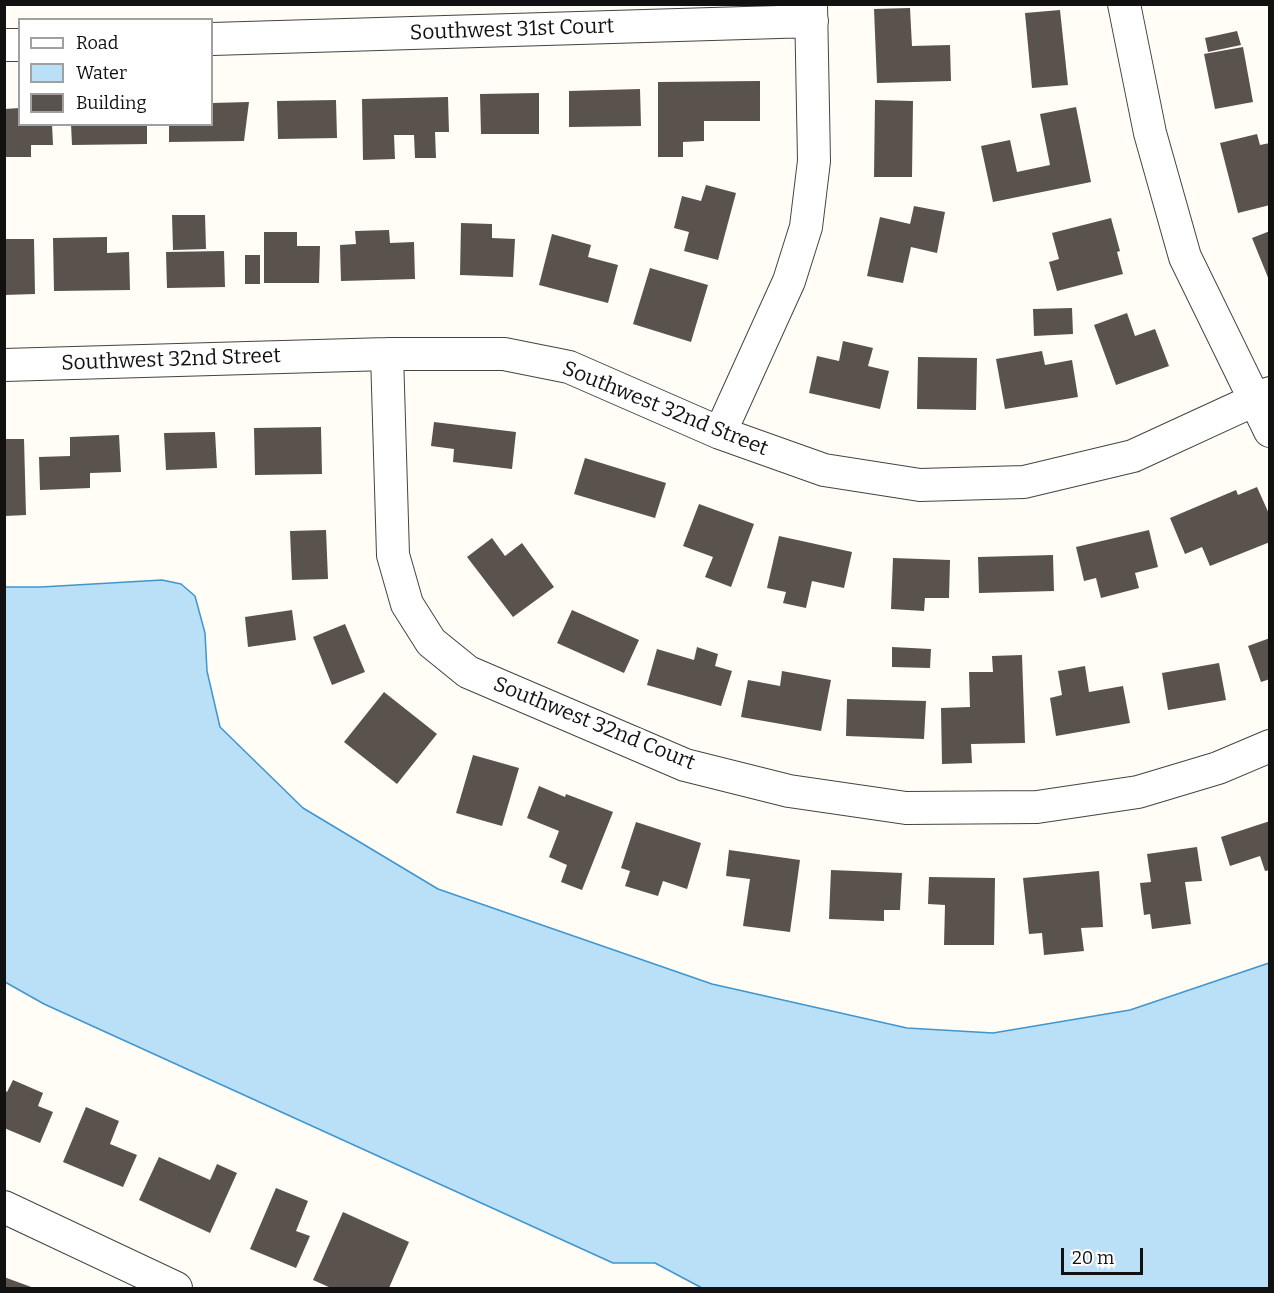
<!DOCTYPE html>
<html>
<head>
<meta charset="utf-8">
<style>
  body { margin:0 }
  #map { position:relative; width:1274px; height:1293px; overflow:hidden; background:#fffdf5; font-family:Bitter,serif }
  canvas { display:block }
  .frame { position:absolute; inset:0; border:6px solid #111; pointer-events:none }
  .legend { position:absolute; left:18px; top:18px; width:195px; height:108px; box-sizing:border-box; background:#fff; border:2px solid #a0a0a0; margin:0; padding:8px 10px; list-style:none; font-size:18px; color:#111 }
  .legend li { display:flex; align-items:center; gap:12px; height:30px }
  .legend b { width:30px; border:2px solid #a0a0a0 }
  .scale { position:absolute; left:1061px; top:1248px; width:82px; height:27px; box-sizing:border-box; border:3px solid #111; border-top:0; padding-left:8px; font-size:18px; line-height:21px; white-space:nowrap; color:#111; -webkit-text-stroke:4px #fff; paint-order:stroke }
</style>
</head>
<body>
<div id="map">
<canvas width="1274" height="1293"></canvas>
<div class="frame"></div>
<ul class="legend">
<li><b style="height:8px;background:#fff"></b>Road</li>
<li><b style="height:16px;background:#b9e0f7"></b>Water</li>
<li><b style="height:16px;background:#5a524d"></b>Building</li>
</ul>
<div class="scale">20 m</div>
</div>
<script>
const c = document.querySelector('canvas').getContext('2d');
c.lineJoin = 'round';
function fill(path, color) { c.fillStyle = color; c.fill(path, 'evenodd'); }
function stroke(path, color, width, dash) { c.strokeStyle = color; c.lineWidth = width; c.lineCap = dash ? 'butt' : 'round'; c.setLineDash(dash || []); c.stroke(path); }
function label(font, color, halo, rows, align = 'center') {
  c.font = font + ' Bitter,serif'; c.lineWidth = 6; c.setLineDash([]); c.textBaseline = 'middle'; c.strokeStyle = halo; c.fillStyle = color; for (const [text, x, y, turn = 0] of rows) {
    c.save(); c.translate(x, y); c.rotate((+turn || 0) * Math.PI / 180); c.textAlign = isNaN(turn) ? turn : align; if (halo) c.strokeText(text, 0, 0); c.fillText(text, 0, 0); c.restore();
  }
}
const water = new Path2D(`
  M162,580L181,584L195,596L205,633L207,671L220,727L303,808L438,889L712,984L907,1028L993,1033L1130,1010L1269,963V1288H702L655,1263H613L44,1004L5,982V587H41Z`);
const building = new Path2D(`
  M910,8L912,46L950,45L951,81L877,83L874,9Z
  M1060,10L1068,85L1032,88L1025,13Z
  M1237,31L1241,45L1208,52L1205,38Z
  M1243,47L1253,102L1215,109L1204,54Z
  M760,81V121H704V141L683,142V157H658V82Z
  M640,89L641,126L569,127V91Z
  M539,93V134H481L480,94Z
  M448,97L449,132H435L436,158H415L414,135H394L395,159L363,160L362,99Z
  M336,100L337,138L278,139L277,101Z
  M875,100L913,101L912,177H874Z
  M249,102L244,141L169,142V124H212V103Z
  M1076,107L1091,182L993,202L981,146L1010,140L1017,172L1050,165L1040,114Z
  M20,108V124H52L53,145H31V157H4V109Z
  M71,124H147V144L72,145Z
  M1257,134L1260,145L1270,143V205L1238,213L1220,143Z
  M706,185L736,193L718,260L684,251L689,232L674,228L682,196L701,201Z
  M914,206L945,212L937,253L911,247L903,283L867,276L880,217L910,224Z
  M172,215H205L206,249L173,250Z
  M1111,218L1120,251L1117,252L1123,274L1057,291L1049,262L1059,259L1052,233Z
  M461,223L492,224V238L515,239L513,277L460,275Z
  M389,230L390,243L414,242L415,279L341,281L340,245L356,244L355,231Z
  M1270,231V280H1269L1252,238Z
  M264,232H297V246H320L319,283H264Z
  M552,234L591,245L588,257L618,265L608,303L539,285Z
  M107,237V253L129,252L130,290L54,291L53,238Z
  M4,239H34L35,294L4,295Z
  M224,251L225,287L167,288L166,252Z
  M245,255H260V284H245Z
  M650,268L708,285L691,342L633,324Z
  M1072,308L1073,334L1034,336L1033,309Z
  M1127,313L1135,336L1155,329L1169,366L1116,385L1094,325Z
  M843,341L873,348L868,366L889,371L880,409L809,393L817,356L839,361Z
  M1042,351L1045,365L1072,360L1078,397L1005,409L996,359Z
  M918,357L977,358L976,410L917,409Z
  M434,422L516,432L512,469L453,462L454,449L431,446Z
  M321,427L322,474L255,475L254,428Z
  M215,432L217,468L166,470L164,433Z
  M119,435L121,472L90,473V488L40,490L39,457L70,456V437Z
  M5,439H24L26,515L5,516Z
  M585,458L666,483L655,518L574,494Z
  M1257,487L1270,516V542L1210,566L1202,547L1185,554L1170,518L1236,490L1238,495Z
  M699,504L754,524L731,587L705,577L713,557L683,546Z
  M326,530L328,579L292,580L290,531Z
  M1149,530L1158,567L1135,573L1139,588L1101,598L1096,578L1084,581L1076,547Z
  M779,536L852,552L844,588L812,581L806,608L783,603L786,592L767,588Z
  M492,538L505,556L522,543L554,587L513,617L467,557Z
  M1053,555L1054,591L979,593L978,557Z
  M893,558L950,560L949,598H925L924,611L891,609Z
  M292,610L296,640L248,647L245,617Z
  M572,610L639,640L624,673L557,643Z
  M345,624L365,672L332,685L313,637Z
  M1270,638V679L1261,682L1248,646Z
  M697,647L718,654L715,666L732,671L721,706L647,685L657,649L694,660Z
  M892,647L931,649L930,668L892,667Z
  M1022,655L1025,743L971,744L972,763L942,764L941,708L970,707L969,672H993L992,656Z
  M1219,663L1226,700L1168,710L1162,673Z
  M1085,666L1089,692L1123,686L1130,723L1056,736L1050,698L1062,695L1058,671Z
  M782,671L831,680L821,731L741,717L748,680L780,686Z
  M384,692L437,734L397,784L344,742Z
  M847,699L926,701L924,739L846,736Z
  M473,755L519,768L502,826L456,813Z
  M539,786L565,797L566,794L613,812L582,890L561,882L567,865L549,857L559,831L527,818Z
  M1270,821V870L1265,871L1260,856L1230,866L1221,837Z
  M636,822L701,843L687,889L663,881L658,896L625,886L630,871L621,868Z
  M1197,847L1202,881L1185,882L1191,924L1152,929L1150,914L1144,915L1140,883L1151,882L1147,854Z
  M729,850L800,860L790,932L743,926L750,879L726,876Z
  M831,870L902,873L900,910H884V921L829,919Z
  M1099,871L1103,927L1081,928L1084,951L1044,955L1042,933L1029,934L1023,878Z
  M929,877L995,878L994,945H944L945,905L928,904Z
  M13,1080L43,1093L38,1106L53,1112L40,1143L4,1128V1090L7,1092Z
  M86,1107L119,1121L110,1144L137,1155L123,1187L63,1162Z
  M159,1157L210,1180L217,1164L237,1173L210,1233L139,1200Z
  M276,1188L308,1201L296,1231L310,1236L296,1268L250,1249Z
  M343,1212L409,1242L389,1288H331L313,1280Z
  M4,1277L34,1288H4Z`);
const minor = new Path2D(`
  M1124,4L1150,133L1185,257L1270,431
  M212,39L812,21
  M4,45H20
  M387,354L393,555L407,604L431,642L468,672L685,765L789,791L906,808L1037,807L1138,792L1218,768L1270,746
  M4,365L387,354H504L569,367L720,433L824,470L920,485L1024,482L1133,456L1270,393
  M720,433L789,281L806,227L814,161L811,4
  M4,1207L176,1288`);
const streetNames = [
  ["Southwest 31st Court",512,30,-2],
  ["Southwest 32nd Street",171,360,-2],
  ["Southwest 32nd Street",665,409,22],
  ["Southwest 32nd Court",594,724,22]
];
fill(water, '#b9e0f7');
stroke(water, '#3f96cf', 1.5);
fill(building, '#5a524d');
stroke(minor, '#444', 34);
stroke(minor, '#fff', 32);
label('21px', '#111', '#fff', streetNames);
</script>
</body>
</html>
